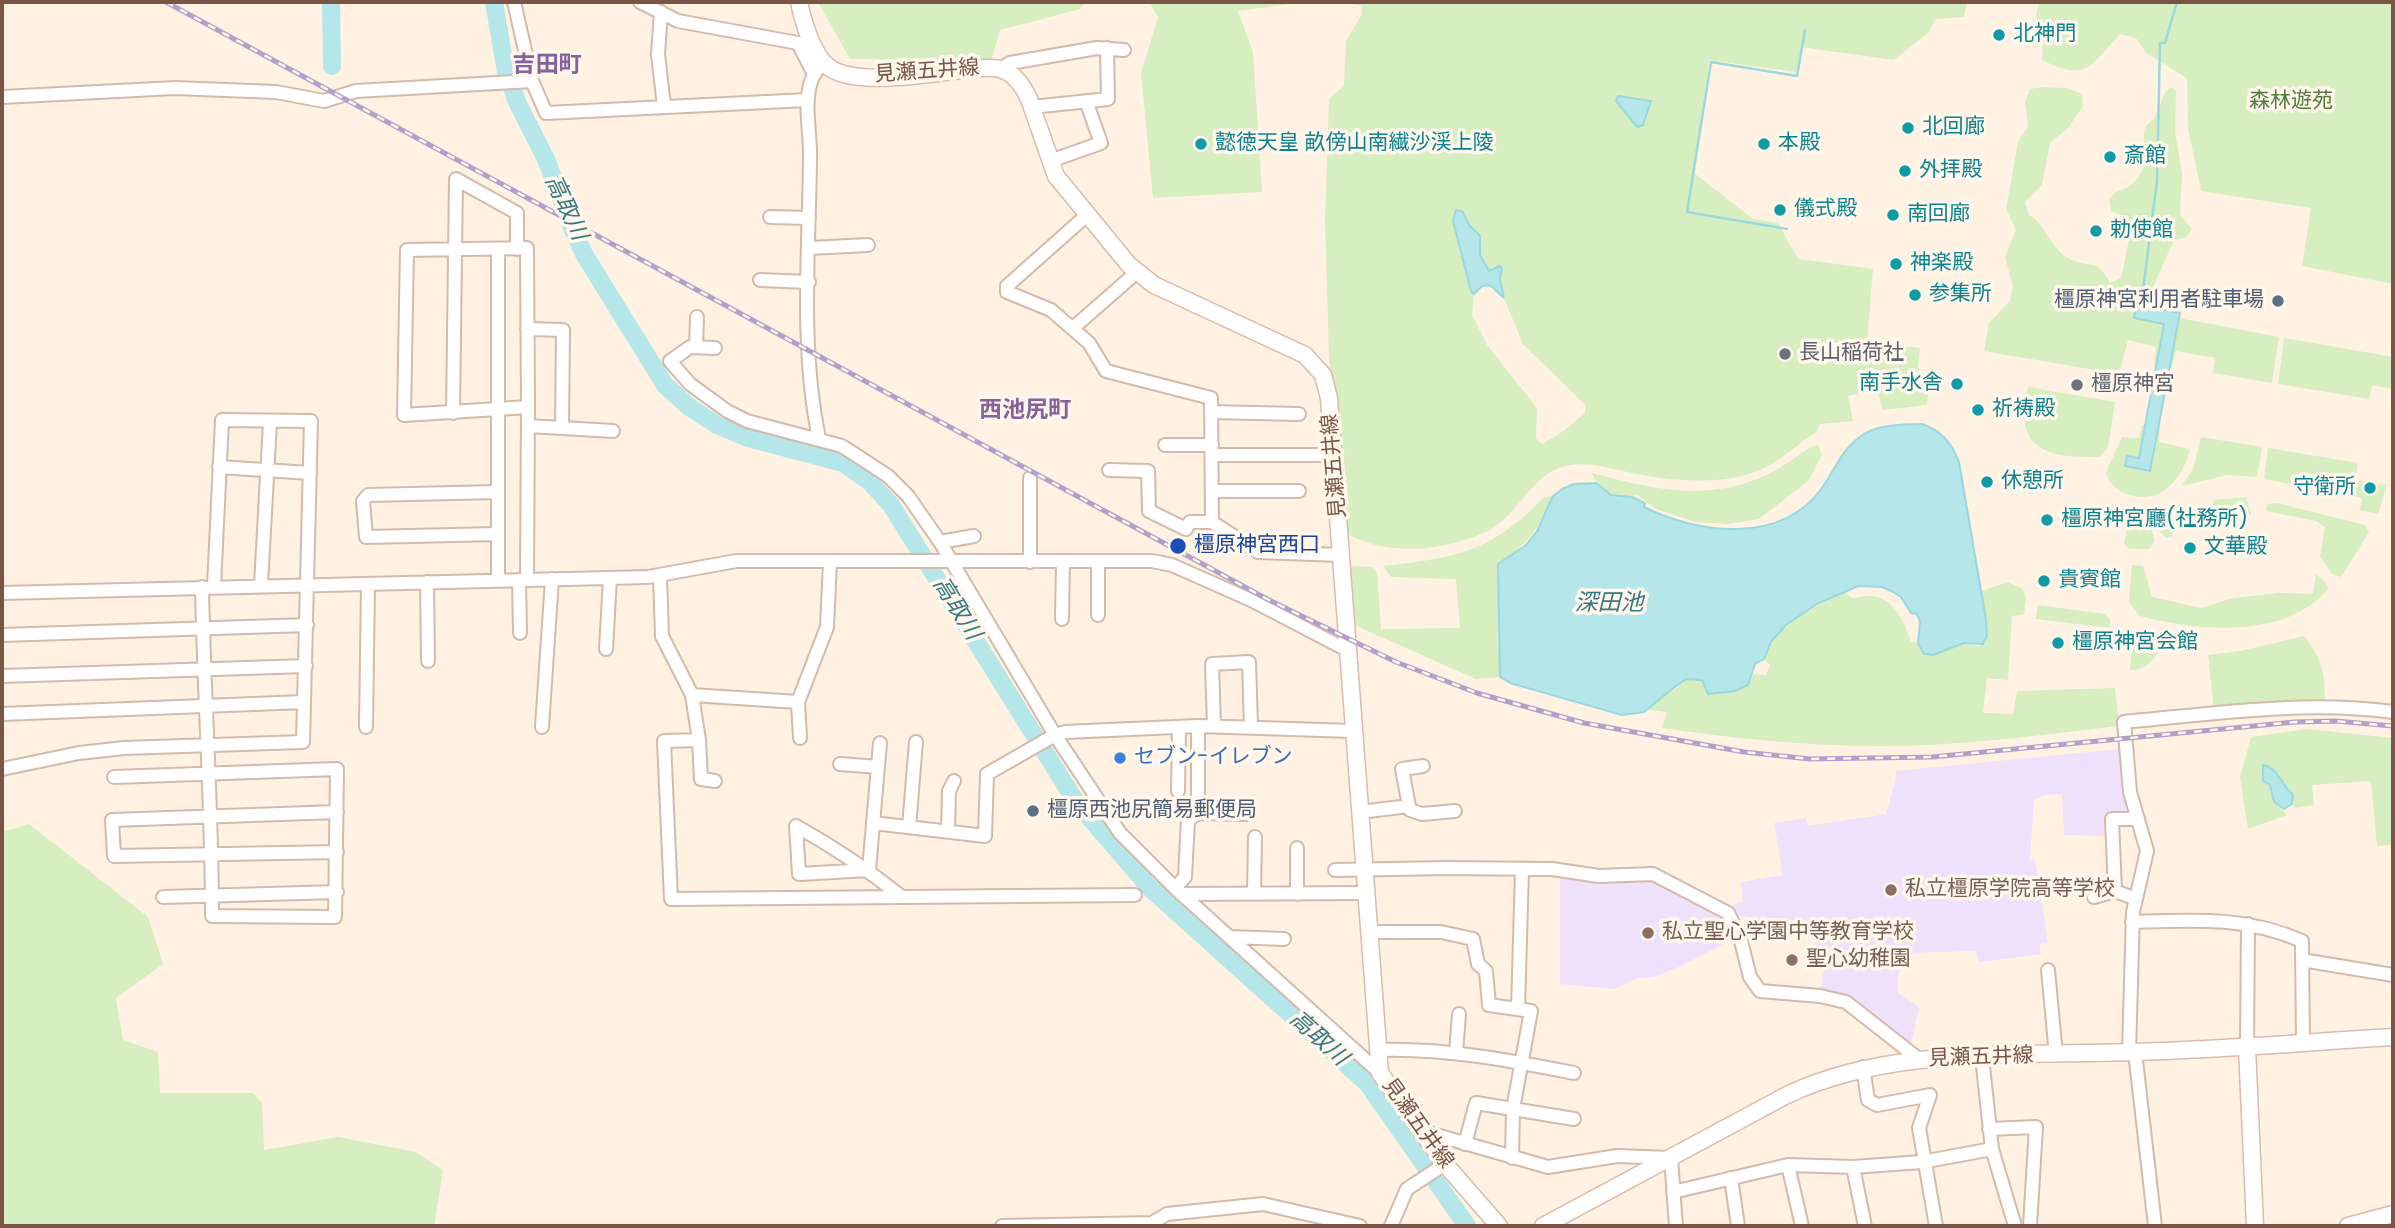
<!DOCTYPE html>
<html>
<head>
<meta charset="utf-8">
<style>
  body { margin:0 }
  #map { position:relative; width:2395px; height:1228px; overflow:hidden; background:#fff2e3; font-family:Poppins,sans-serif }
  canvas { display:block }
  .frame { position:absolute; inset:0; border:4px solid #7a5546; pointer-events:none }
</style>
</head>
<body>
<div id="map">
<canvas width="2395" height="1228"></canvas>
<div class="frame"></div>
</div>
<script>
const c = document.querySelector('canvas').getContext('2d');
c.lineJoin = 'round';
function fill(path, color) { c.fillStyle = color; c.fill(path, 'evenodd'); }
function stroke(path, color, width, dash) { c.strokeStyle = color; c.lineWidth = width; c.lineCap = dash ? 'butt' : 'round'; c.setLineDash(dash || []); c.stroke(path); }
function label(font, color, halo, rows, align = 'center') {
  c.font = font + ' Poppins,"Noto Sans JP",sans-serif'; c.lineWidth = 7; c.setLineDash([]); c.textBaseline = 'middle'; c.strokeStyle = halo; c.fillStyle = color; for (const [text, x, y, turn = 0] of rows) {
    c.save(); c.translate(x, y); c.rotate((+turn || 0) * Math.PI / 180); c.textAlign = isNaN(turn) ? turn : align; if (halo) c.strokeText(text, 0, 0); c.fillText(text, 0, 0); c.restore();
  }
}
const education = new Path2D(`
  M2120,749L2123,789L2131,816H2109L2108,836L2064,835L2062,794L2044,795L2034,800L2030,860H2035L2048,943L2040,944L2041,954L1979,962L1976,951L1904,953L1898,977V993L1919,1007L1910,1047L1855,1002L1817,992L1822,985L1824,961L1813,939L1796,932L1795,928L1761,933L1758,920L1740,915L1736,919L1726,907L1743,902L1741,882L1783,875L1774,823L1806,818L1808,826L1886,814L1896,779L1895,771Z
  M1649,877L1725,916L1735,938L1679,967L1653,977L1637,978L1614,989L1560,984V879L1573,878L1574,881Z`);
const green = new Path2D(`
  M818,2H1086L1080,9L1000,30L991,61L850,59Z
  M1149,2H1305L1238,11L1253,52L1262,192L1153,198L1141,73L1158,17Z
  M1348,2H1967L1964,17L1935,19L1929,32L1894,60L1801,47L1796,72L1709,60L1694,173L1753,219L1778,223L1798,259L1873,269L1867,342L1920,348L1918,368L1929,387L1927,405L1883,410L1877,390L1848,396L1853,421L1820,424L1816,432C1800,443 1785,456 1768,466C1733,486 1676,482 1638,474C1615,470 1588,460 1565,466C1533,474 1519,512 1493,528C1452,551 1386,558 1346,533L1329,357L1325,220L1329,99L1344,86L1346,41L1362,14L1361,6ZM1463,212L1469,225L1480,236V255L1489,271L1500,266L1504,298L1523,344L1585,405V413L1562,432L1542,444L1536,438L1537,408L1487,345L1472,315L1474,294L1467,265L1459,252L1458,236Z
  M2039,2H2393V284L2302,266L2311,208L2201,191L2188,128L2187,78L2146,53L2137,39L2120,34C2090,65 2089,83 2042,60L2043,41L2033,30Z
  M2043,87L2067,88L2082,94L2083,106L2068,128L2050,143L2042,185L2025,202L2029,215C2047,225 2050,249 2070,259C2090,269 2097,257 2110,283L2121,278L2131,230L2126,217L2111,211L2109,199C2119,186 2131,192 2142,171C2150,154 2143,147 2144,133C2144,124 2153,122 2156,115C2162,105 2160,94 2172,87L2176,91L2175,132L2182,174L2180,214L2192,229L2186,237L2174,240L2154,285L2159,314L2279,337L2272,383L2213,373L2215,358L2176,351L2172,367L2154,365L2156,347L2128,340L2119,374L1984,351L1989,323L2010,301L2013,286L2005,257L2016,230L2006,209L2018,142L2028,127L2025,103L2030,89Z
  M2284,338L2393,357V389L2372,385L2369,399L2278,384Z
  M2029,387L2115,402L2108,447L2099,457C2065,457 2024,457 2024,414C2024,404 2024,395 2029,387Z
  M2142,425L2160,427L2159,442L2190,449C2186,466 2175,486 2158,494C2139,502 2112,493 2106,473L2122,437L2139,438Z
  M2201,437L2262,447L2257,477L2226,475L2182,486L2193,469Z
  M1818,444L1822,455L1808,481L1759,519L1728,524L1695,522L1656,509L1636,494C1619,504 1598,490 1592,473C1654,490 1713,503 1772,472C1789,464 1801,451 1818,444Z
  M2268,448L2358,463L2356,480L2387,485L2378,514L2360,510L2362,498L2264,479Z
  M1553,496C1537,531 1530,542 1498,564L1500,677L1476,679L1352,624L1350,572L1353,566L1373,567L1377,573L1381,629L1460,628L1456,579L1391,577L1383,566C1456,558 1492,552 1544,497Z
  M2246,497L2251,514L2244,520L2228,513H2215L2211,507L2214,500Z
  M2278,503L2365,525L2369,532L2341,577L2332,574L2320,557L2325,527L2316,521L2266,511L2267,504Z
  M2194,505V519L2178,521L2172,536L2167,538L2155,528L2156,514L2159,510Z
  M2138,508H2153L2149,518L2155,541L2149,549H2129L2124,544L2131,510Z
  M2132,565L2143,566L2152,597L2201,608L2233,598L2279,593L2313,594L2316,574L2326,583L2328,589C2285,640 2197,631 2140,616L2129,602Z
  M2008,582L2023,589L2026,599L2024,614L2012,616L2008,680L1987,678L1983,713L2013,714L2017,691L2115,688L2119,726C2056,733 1992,742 1928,745C1838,749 1751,741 1662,728L1667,712L1648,710L1655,700L1677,688L1683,680H1702L1708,694C1727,692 1746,693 1754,674L1766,675L1770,665L1764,659C1778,622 1812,609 1845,592L1853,599C1886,586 1902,613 1911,642L1918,643L1924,654L1933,655L1964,643L1979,646L1986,636L1981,591Z
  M2038,605L2105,614L2110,619V628L2036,619Z
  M2304,636C2321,656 2325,674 2325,700L2214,709L2208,655L2240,651Z
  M2139,646L2158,649C2157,661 2142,671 2130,670L2132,648Z
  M2307,729L2393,738V845L2377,846L2371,781L2312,785L2314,805L2294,808L2293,795L2282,786L2278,773L2270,785L2274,802L2287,815L2248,829L2240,777L2251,737Z
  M29,824L148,917L163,964L116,998L123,1040L158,1052L160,1093H253L262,1103L264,1150L338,1137L416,1152L443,1170L434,1226H2V832Z`);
const water = new Path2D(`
  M1618,96L1651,101L1643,125L1637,127L1616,101Z
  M1456,210L1463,212L1469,225L1480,236V255L1489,271L1500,266L1502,269L1500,279L1504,298L1490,285L1482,286L1474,294L1471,291L1453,221Z
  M2139,289L2147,291L2145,306L2180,313L2150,471L2125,466L2127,456L2139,458L2164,324L2134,318Z
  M1922,424C1941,430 1952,443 1959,462L1986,620L1987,636L1983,644L1964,643L1933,655L1924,654L1918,643L1920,621L1917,614L1911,613L1901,597L1893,592L1882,587L1858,586L1817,604L1786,625L1771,642L1764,659L1755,664L1748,685L1735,691L1708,694L1702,680L1686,679C1672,688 1658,701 1644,712L1622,715L1510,683L1500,677L1498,564L1526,545L1537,531L1553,496L1562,489L1574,484L1596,483L1611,495L1632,497L1645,503L1644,507C1698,534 1781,545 1822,488C1836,468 1842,448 1864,434C1881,424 1902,425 1922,424Z
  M2263,765C2278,767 2281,785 2293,795L2292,804L2284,809L2274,802L2270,785L2263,781Z`);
const stream = new Path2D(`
  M1787,229L1687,212L1711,62L1797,76L1805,30
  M2143,290L2157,181L2160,43H2165L2177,2`);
const river = new Path2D(`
  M331,2L332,66
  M494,2L506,72L518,104L546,159L573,230L584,254L665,385L689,407L717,425L748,438L843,463L870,482L891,505L1076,802L1150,888L1368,1084L1467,1226`);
const minor = new Path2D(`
  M514,2L532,81L546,113L807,100
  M640,2L678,21L798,43L814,74
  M661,12L658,54L664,106
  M1000,69L1010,63L1097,48L1124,50
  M2,97L175,88L276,92L324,101L356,91L532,81
  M1032,107L1108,99L1107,48
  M1050,161L1101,143L1086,101
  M1087,215L1007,286V292L1051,310L1089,343L1106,371L1211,398L1212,522
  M770,217L809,218
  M527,248L528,407L404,415L407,250Z
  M809,248L868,245
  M498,249V580
  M760,280L809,282
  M1073,328L1137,272
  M527,329L563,330L562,428
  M696,347L697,317
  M715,348L690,347L670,361L690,384L727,411L747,421L842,446L888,476L908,496L940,542L1055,735L1120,833L1175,888L1380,1073
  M1211,412L1299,414
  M453,413L456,179L517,213V249
  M528,426L613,431
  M819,438C800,348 809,251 810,160C811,136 804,108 810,85C812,76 817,69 824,63
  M1165,445H1212
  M1212,455H1334
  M219,467L310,473
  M1109,470L1148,471L1149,511L1186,529L1190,522H1212L1258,552L1342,555
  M1030,478V562
  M1212,491H1299
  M497,534L366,537L363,501L368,495L497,492
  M940,542L974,536
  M1098,562V615
  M660,576L662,636L692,695L699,740L701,779L715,781
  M519,580L520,633
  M527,580L528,407
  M427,582L428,661
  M261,585L270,422
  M2,593L648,577L736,561H1152L1172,565L1251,600L1347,650
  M1062,619L1063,562
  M2,635L307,625
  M606,649L610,578
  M2,676L306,666
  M692,695L798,702
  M2,714L304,702
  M1214,726L1212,664L1249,662L1251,727
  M366,727L368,584
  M542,727L552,579
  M800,738L798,702L827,627L830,562
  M699,740L664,741L671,899L1135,895
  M880,743L869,870L799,874L796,826C834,847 868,870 902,897
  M840,764L878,767
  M2,769L79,753L124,748L303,742L311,421L222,420L214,586
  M114,777L337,769L335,917L212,916C212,806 204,697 202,587
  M1178,791L1179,727
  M1409,806L1402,769L1423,766
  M337,812L112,820L114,856L337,852
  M1360,812L1409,806L1410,810L1422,814L1455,811
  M1198,813L1246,814
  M873,823L985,836L987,774L1055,735L1065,732L1198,726L1353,731
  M909,827L916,742
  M948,831L949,791L954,781
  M1335,870L1446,868L1552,869L1599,876L1653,874L1728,913L1740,937L1750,977L1760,991L1820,996L1846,1002L1920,1060
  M1175,888L1185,877L1188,820L1198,813V726
  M2115,891L2112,819H2138
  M1254,893L1255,837
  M1181,894L1366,893
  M1297,894V848
  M163,897L337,892
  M2094,897L2115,891L2136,899
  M2132,922C2193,920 2245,916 2302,941L2303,1043
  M1370,932H1441L1473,939L1478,964L1486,971L1489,1005L1531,1011L1513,1109L1512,1158
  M1230,937L1284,939
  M2302,960L2393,975
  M2048,970L2056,1055
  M1518,1009L1522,869
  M2247,1047L2248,924
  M1378,1050C1445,1048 1508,1060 1574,1073
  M2135,1052L2155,1226
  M1456,1053L1459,1014
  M2129,1053L2133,912L2147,851L2130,792L2124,722C2212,714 2304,700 2393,712
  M1982,1057L1992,1149L2015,1226
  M1863,1067L1868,1100L1877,1105L1930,1095L1919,1128L1936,1226
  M1989,1129L2036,1127L2030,1226
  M1419,1130L1548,1167L1617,1156L1671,1158L1676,1226
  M1465,1144L1476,1103L1574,1119
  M1788,1165L1802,1226
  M1853,1167L1865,1226
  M1731,1178L1738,1226
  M1673,1192L1788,1165L1853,1167L1922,1162L1992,1149
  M1002,1226L1152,1223L1167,1214L1263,1204L1360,1226
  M1391,1226L1407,1189L1445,1164`);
const secondary = new Path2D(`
  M799,2C803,21 813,57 830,68C858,87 930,73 963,70C975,69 988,66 1000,69C1015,73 1023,86 1029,99L1056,176L1129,265L1154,285L1305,355L1323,375L1329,398L1380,1073L1445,1164L1499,1226
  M2247,1047L2255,1226
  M1543,1226L1787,1095C1889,1046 2022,1056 2133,1052C2220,1050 2306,1042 2393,1037
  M2348,1226L2393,1214`);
const rail = new Path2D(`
  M166,2L1267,599L1396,662L1477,693L1584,723L1744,752L1810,759L1932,757L2295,722L2335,721L2393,726`);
const markers = [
  [1999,35,7,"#0f9aa8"],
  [1908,128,7,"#0f9aa8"],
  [1201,144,7,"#0f9aa8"],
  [1764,144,7,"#0f9aa8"],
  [2110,157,7,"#0f9aa8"],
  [1905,171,7,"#0f9aa8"],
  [1780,210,7,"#0f9aa8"],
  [1893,215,7,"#0f9aa8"],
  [2096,231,7,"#0f9aa8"],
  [1896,264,7,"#0f9aa8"],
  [1915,295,7,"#0f9aa8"],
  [2278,301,7,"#5c6f8a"],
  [1785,354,7,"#6b7280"],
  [1957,384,7,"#0f9aa8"],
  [2077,385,7,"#6b7280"],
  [1978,410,7,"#0f9aa8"],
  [1987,482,7,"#0f9aa8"],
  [2370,488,7,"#0f9aa8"],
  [2047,520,7,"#0f9aa8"],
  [1178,546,9,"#1a4fb4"],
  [2190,548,7,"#0f9aa8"],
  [2044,581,7,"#0f9aa8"],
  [2058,643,7,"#0f9aa8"],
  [1120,758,7,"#3f7fe0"],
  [1033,811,7,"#5c6f8a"],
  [1891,890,7,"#8d6e63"],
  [1648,933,7,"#8d6e63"],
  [1792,960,7,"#8d6e63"]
];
const cultureNames = [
  ["北神門",2013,35],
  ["北回廊",1922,128],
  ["懿徳天皇 畝傍山南繊沙渓上陵",1215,144],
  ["本殿",1778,144],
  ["斎館",2124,157],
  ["外拝殿",1919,171],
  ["儀式殿",1794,210],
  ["南回廊",1907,215],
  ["勅使館",2110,231],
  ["神楽殿",1910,264],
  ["参集所",1929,295],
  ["南手水舎",1943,384,"right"],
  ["祈祷殿",1992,410],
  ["休憩所",2001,482],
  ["守衛所",2356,488,"right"],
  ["橿原神宮廳(社務所)",2061,520],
  ["文華殿",2204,548],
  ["貴賓館",2058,581],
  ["橿原神宮会館",2072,643]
];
const streetNames = [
  ["見瀬五井線",927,72,-4],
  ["見瀬五井線",1335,466,-95],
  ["見瀬五井線",1981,1058,-2],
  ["見瀬五井線",1417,1124,54]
];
const parkNames = [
  ["森林遊苑",2291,102]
];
const serviceNames = [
  ["橿原神宮利用者駐車場",2264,301],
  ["橿原西池尻簡易郵便局",1047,811,"left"]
];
const worshipNames = [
  ["長山稲荷社",1799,354],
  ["橿原神宮",2091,385]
];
const transitNames = [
  ["橿原神宮西口",1194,546]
];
const shopNames = [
  ["セブン-イレブン",1134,758]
];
const educationNames = [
  ["私立橿原学院高等学校",1905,890],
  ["私立聖心学園中等教育学校",1662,933],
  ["聖心幼稚園",1806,960]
];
const neighbourhoodNames = [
  ["吉田町",547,66],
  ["西池尻町",1025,411]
];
const waterNames = [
  ["高取川",565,208,65],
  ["深田池",1609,604],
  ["高取川",956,609,58],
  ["高取川",1318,1039,42]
];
fill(education, '#efe0fb');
fill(green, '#d6eec0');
fill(water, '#b5e6ea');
stroke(water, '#9ad8dd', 2);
stroke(stream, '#9ad8dd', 2.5);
stroke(river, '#b5e6ea', 18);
stroke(minor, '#d4baab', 16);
stroke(secondary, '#dabbaa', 19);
stroke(minor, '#fff', 12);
stroke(secondary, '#fff', 16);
stroke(rail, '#b3a0ca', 5);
stroke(rail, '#fff6ec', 2.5, [8]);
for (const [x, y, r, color] of markers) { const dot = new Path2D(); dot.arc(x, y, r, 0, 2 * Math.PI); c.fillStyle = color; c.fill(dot); stroke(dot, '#fff6ec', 2.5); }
label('21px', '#0d838f', '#fff6ec', cultureNames, 'left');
label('21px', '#7a5546', '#fff6ec', streetNames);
label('21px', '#527a3a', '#fff6ec', parkNames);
label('21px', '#4e5e75', '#fff6ec', serviceNames, 'right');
label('21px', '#5b616d', '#fff6ec', worshipNames, 'left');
label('21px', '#164399', '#fff6ec', transitNames, 'left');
label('21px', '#366cbe', '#fff6ec', shopNames, 'left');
label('21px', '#785e54', '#fff6ec', educationNames, 'left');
label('bold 23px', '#85619e', '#fff6ec', neighbourhoodNames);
label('italic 23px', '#387a81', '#fff6ec', waterNames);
</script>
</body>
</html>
